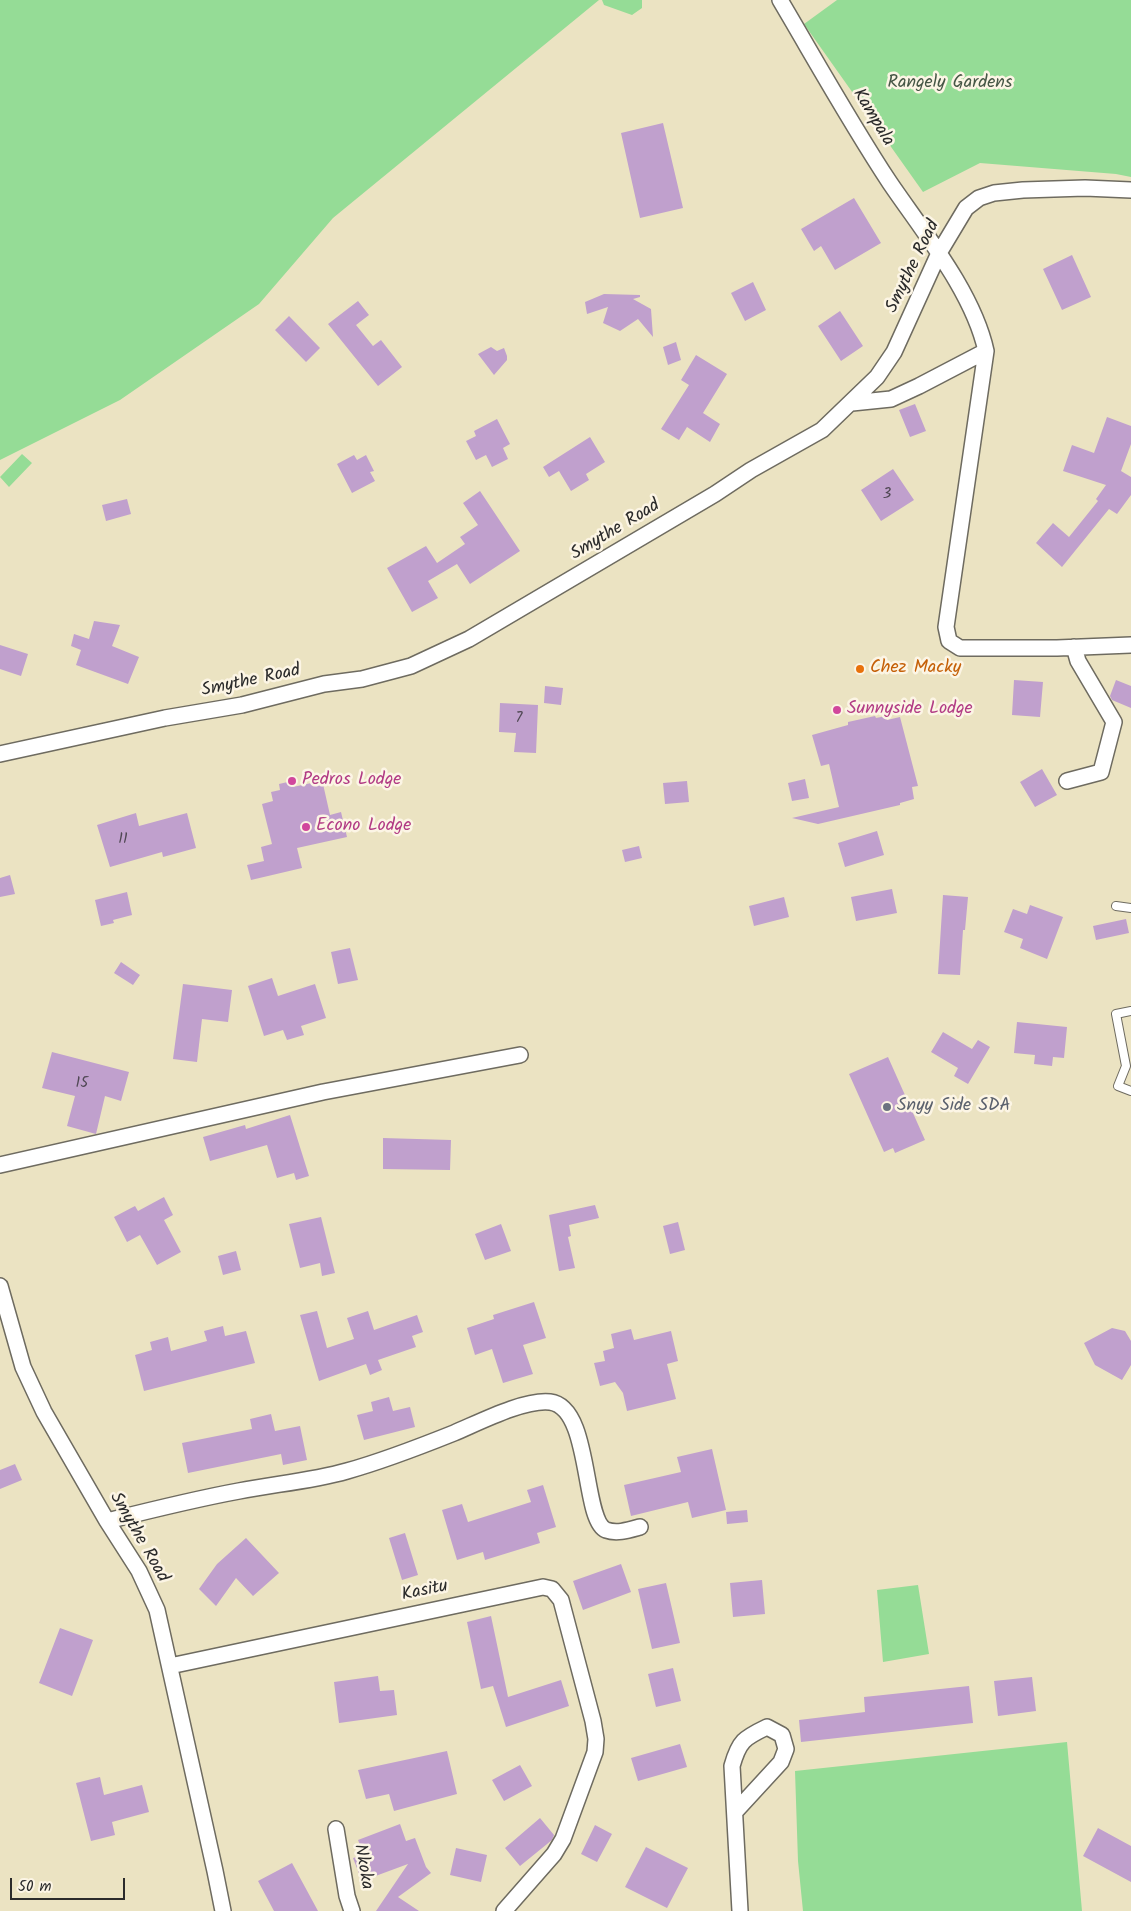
<!DOCTYPE html>
<html>
<head>
<meta charset="utf-8">
<style>
  body { margin:0 }
  #map { position:relative; width:1131px; height:1911px; overflow:hidden; background:#ebe3c2; font-family:Kalam,sans-serif }
  canvas { display:block }
  .scale { position:absolute; left:10px; top:1878px; width:115px; height:22px; box-sizing:border-box; border:2px solid #2b2b2b; border-top:0; padding-left:6px; font-size:15px; line-height:18px; white-space:nowrap; color:#2b2b2b; -webkit-text-stroke:4px #fcf5e5; paint-order:stroke }
</style>
</head>
<body>
<div id="map">
<canvas width="1131" height="1911"></canvas>
<div class="scale">50 m</div>
</div>
<script>
const c = document.querySelector('canvas').getContext('2d');
c.lineJoin = 'round';
function fill(path, color) { c.fillStyle = color; c.fill(path, 'evenodd'); }
function stroke(path, color, width, dash) { c.strokeStyle = color; c.lineWidth = width; c.lineCap = dash ? 'butt' : 'round'; c.setLineDash(dash || []); c.stroke(path); }
function label(font, color, halo, rows, align = 'center') {
  c.font = font + ' Kalam,sans-serif'; c.lineWidth = 5; c.setLineDash([]); c.textBaseline = 'middle'; c.strokeStyle = halo; c.fillStyle = color; for (const [text, x, y, turn = 0] of rows) {
    c.save(); c.translate(x, y); c.rotate((+turn || 0) * Math.PI / 180); c.textAlign = isNaN(turn) ? turn : align; if (halo) c.strokeText(text, 0, 0); c.fillText(text, 0, 0); c.restore();
  }
}
const green = new Path2D(`
  M0,0H599L333,218L259,304L120,400L0,460Z
  M602,0H642V8L632,15L604,5Z
  M837,0H1131V177L1116,174L980,163L923,192L804,24Z
  M22,454L32,463L9,487L0,477Z
  M918,1585L929,1654L883,1662L877,1590Z
  M1067,1742L1082,1911H803L798,1861L795,1771Z`);
const building = new Path2D(`
  M663,123L683,208L640,218L621,133Z
  M854,198L881,243L835,270L821,246L814,251L801,229Z
  M1072,255L1091,297L1062,310L1043,269Z
  M753,282L766,310L745,321L731,293Z
  M604,294L640,295V297L633,299L651,309L653,337L638,319L620,331L603,323L608,307L587,314L585,302Z
  M358,301L369,315L356,325L373,346L381,340L402,367L378,386L328,324Z
  M840,311L863,346L841,361L818,326Z
  M289,316L320,348L306,362L275,330Z
  M676,342L681,360L668,365L663,347Z
  M491,347L497,351L504,348L507,356V360L494,375L478,354Z
  M696,355L727,374L703,413L720,424L710,442L687,427L679,440L661,429L689,385L681,380Z
  M915,404L926,431L910,437L899,410Z
  M1107,417L1131,426V444L1121,471L1131,477V495L1117,514L1109,509L1062,567L1036,543L1053,523L1069,537L1098,501L1096,499L1106,485L1063,471L1072,445L1094,453Z
  M497,419L510,444L503,448L508,459L492,467L486,455L476,460L466,441L476,436L474,431Z
  M590,437L605,462L586,474L589,480L571,491L559,471L549,477L543,467Z
  M354,455L357,460L366,455L374,471L370,472L375,481L352,493L337,464Z
  M893,469L914,500L881,521L861,490Z
  M480,491L520,551L470,584L457,564L428,581L438,598L412,612L387,568L426,546L437,563L465,544L460,537L478,525L463,503Z
  M127,499L131,514L106,521L102,505Z
  M94,621L120,625L112,646L139,657L128,684L76,665L81,650L71,646L74,634L89,639Z
  M0,645L28,654L21,676L0,669Z
  M1014,680L1043,682L1040,717L1012,715Z
  M1116,680L1131,686V708L1112,700L1110,696Z
  M545,686L563,688L561,705L544,703Z
  M500,703L538,705L536,753L514,752L516,733L499,732Z
  M875,716L876,718L886,716L887,720L900,717L918,786L912,787L914,799L900,803V805L818,824L792,818L839,807L829,764L821,766L812,735L848,725V722Z
  M1042,769L1057,795L1035,807L1020,782Z
  M805,779L809,798L792,801L788,783Z
  M292,781L293,787L316,782V785L323,784L330,815L341,812L347,837L297,848L302,868L251,880L247,865L264,861L261,847L272,844L262,804L273,801L271,792L280,790L279,784Z
  M687,781L689,802L665,804L663,783Z
  M136,813L139,826L187,813L196,848L163,857L162,852L110,867L97,825Z
  M877,831L884,855L845,867L838,843Z
  M639,846L642,858L625,862L622,850Z
  M10,875L15,894L0,897V878Z
  M892,889L897,913L856,921L851,897Z
  M127,892L132,915L113,920L114,923L101,926L95,900Z
  M943,895L968,897L965,930H963L960,975L938,974Z
  M784,897L789,917L754,926L749,906Z
  M1030,905L1063,917L1047,959L1020,948L1023,939L1004,932L1013,909L1027,914Z
  M1126,919L1129,933L1096,940L1093,926Z
  M350,948L358,980L338,984L331,952Z
  M121,962L140,975L133,985L114,973Z
  M272,978L278,996L315,984L326,1018L301,1026L304,1035L287,1040L283,1030L264,1036L248,986Z
  M183,984L232,990L228,1022L202,1019L197,1062L173,1059Z
  M1017,1022L1067,1027L1064,1058L1053,1057L1052,1066L1034,1064L1035,1055L1014,1053Z
  M943,1032L972,1049L978,1040L990,1047L968,1084L954,1076L958,1068L931,1052Z
  M52,1052L129,1072L121,1101L105,1096L96,1134L67,1126L75,1096L42,1088Z
  M888,1057L925,1140L895,1153L893,1148L884,1152L849,1074Z
  M290,1115L309,1176L296,1180L294,1173L277,1178L267,1145L210,1161L203,1137L245,1125L246,1129Z
  M383,1138L451,1140L450,1170L383,1169Z
  M164,1197L173,1215L164,1220L181,1252L157,1265L140,1235L127,1242L114,1217L135,1206L138,1211Z
  M595,1205L599,1218L569,1225L571,1236L568,1237L575,1268L559,1271L549,1215Z
  M321,1217L335,1273L322,1276L320,1263L300,1268L289,1224Z
  M678,1222L685,1250L670,1254L663,1226Z
  M501,1224L511,1251L485,1260L475,1234Z
  M236,1251L241,1270L223,1275L218,1256Z
  M534,1302L546,1338L523,1345L533,1374L503,1383L492,1349L475,1355L467,1328L494,1319L493,1315Z
  M317,1311L327,1348L354,1339L347,1318L368,1311L374,1330L417,1315L423,1332L412,1336L416,1347L378,1360L382,1370L370,1375L366,1364L319,1381L300,1315Z
  M223,1326L225,1336L246,1331L255,1363L144,1391L135,1355L152,1350L150,1342L168,1337L171,1351L207,1341L204,1331Z
  M1112,1328L1125,1331L1131,1341V1365L1122,1380L1095,1365L1084,1343Z
  M631,1329L634,1340L671,1331L678,1361L667,1364L676,1399L627,1411L623,1393L615,1382L600,1386L594,1363L605,1361L603,1351L614,1348L611,1334Z
  M389,1397L393,1411L410,1407L415,1427L364,1440L357,1415L373,1411L371,1402Z
  M271,1414L275,1431L300,1426L307,1460L283,1465L281,1454L188,1473L182,1443L252,1429L250,1419Z
  M712,1449L726,1510L692,1518L688,1502L631,1516L624,1485L681,1472L677,1457Z
  M15,1464L22,1480L0,1489V1470Z
  M543,1485L556,1527L537,1533L540,1543L485,1560L483,1552L457,1560L442,1510L462,1504L468,1522L531,1502L527,1490Z
  M747,1510L748,1522L727,1524L726,1512Z
  M405,1533L418,1575L402,1580L389,1538Z
  M246,1538L279,1573L253,1596L236,1578L216,1606L199,1589L217,1564Z
  M621,1564L631,1592L583,1610L573,1581Z
  M762,1580L765,1614L733,1617L730,1583Z
  M666,1583L680,1643L652,1649L638,1589Z
  M491,1616L508,1697L561,1680L569,1706L506,1727L493,1686L481,1689L467,1622Z
  M60,1628L93,1640L72,1696L39,1683Z
  M673,1668L681,1701L656,1707L648,1674Z
  M378,1676L380,1691L394,1690L397,1715L339,1723L334,1682Z
  M1032,1677L1036,1711L998,1716L994,1681Z
  M969,1686L973,1723L801,1742L799,1720L865,1712L864,1697Z
  M680,1744L687,1767L638,1781L631,1758Z
  M447,1751L457,1794L394,1811L389,1794L366,1799L358,1770Z
  M520,1765L532,1786L504,1801L492,1780Z
  M100,1777L104,1795L142,1785L149,1812L112,1822L115,1835L91,1841L76,1783Z
  M540,1818L554,1835L552,1840L520,1866L505,1848Z
  M400,1824L406,1841L415,1838L426,1867L431,1873L398,1897L419,1911H376L408,1864L362,1881L353,1858L364,1855L358,1840Z
  M595,1825L612,1834L597,1862L581,1854Z
  M1098,1828L1131,1846V1882L1083,1856Z
  M646,1847L688,1868L667,1908L625,1887Z
  M456,1848L487,1855L481,1882L450,1875Z
  M292,1863L318,1911H274L258,1881Z`);
const service = new Path2D(`
  M1116,906L1131,908
  M1131,1011L1116,1014L1126,1066L1118,1086L1131,1091`);
const minor = new Path2D(`
  M780,0C816,61 851,124 890,183C924,233 973,292 986,351L946,627L949,641L960,648H1057L1131,645
  M852,403L891,399L919,386L986,351
  M0,754L165,718L242,705L324,684L362,679L411,666L469,639L715,494L751,470L822,430L877,377L894,352L939,253L966,208L979,198L994,193L1023,190L1085,188L1131,190
  M1067,781L1101,772L1114,722L1078,661L1074,647
  M0,1165L323,1092L520,1055
  M0,1286L23,1367L44,1412L107,1521L139,1571L157,1610L215,1871L223,1911
  M107,1521C151,1510 195,1499 239,1491C275,1484 312,1481 347,1471C383,1461 419,1447 454,1433C478,1423 524,1399 550,1402C592,1407 582,1520 606,1530C617,1534 629,1530 640,1527
  M170,1666L543,1587L552,1589L561,1600L593,1721L596,1739L595,1752L563,1839L554,1854L504,1911
  M735,1812L781,1762L786,1749L782,1735L767,1727C744,1738 739,1741 732,1766L740,1911
  M336,1829L347,1896L352,1911`);
const markers = [
  [860,669,5,"#e8710a"],
  [837,710,5,"#d1479c"],
  [292,781,5,"#d1479c"],
  [306,827,5,"#d1479c"],
  [887,1107,5,"#6b7280"]
];
const numberNames = [
  ["3",887,495],
  ["7",519,719],
  ["11",123,840],
  ["15",82,1084]
];
const parkNames = [
  ["Rangely Gardens",950,84]
];
const streetNames = [
  ["Kampala",872,118,59],
  ["Smythe Road",914,267,-64],
  ["Smythe Road",616,531,-31],
  ["Smythe Road",251,682,-12],
  ["Smythe Road",138,1538,60],
  ["Kasitu",425,1592,-12],
  ["Nkoka",362,1867,80]
];
const foodNames = [
  ["Chez Macky",870,669]
];
const hotelNames = [
  ["Sunnyside Lodge",847,710],
  ["Pedros Lodge",302,781],
  ["Econo Lodge",316,827]
];
const worshipNames = [
  ["Snyy Side SDA",897,1107]
];
fill(green, '#95dc96');
fill(building, '#c0a0cd');
stroke(service, '#6e6b60', 10);
stroke(minor, '#6e6b60', 18);
stroke(service, '#fff', 8);
stroke(minor, '#fff', 15);
for (const [x, y, r, color] of markers) { const dot = new Path2D(); dot.arc(x, y, r, 0, 2 * Math.PI); c.fillStyle = color; c.fill(dot); stroke(dot, '#fcf5e5', 2); }
label('15px', '#504854', null, numberNames);
label('18px', '#465746', '#fcf5e5', parkNames);
label('18px', '#2b2b2b', '#fcf5e5', streetNames);
label('18px', '#c56008', '#fcf5e5', foodNames, 'left');
label('18px', '#b23c85', '#fcf5e5', hotelNames, 'left');
label('18px', '#5b616d', '#fcf5e5', worshipNames, 'left');
</script>
</body>
</html>
